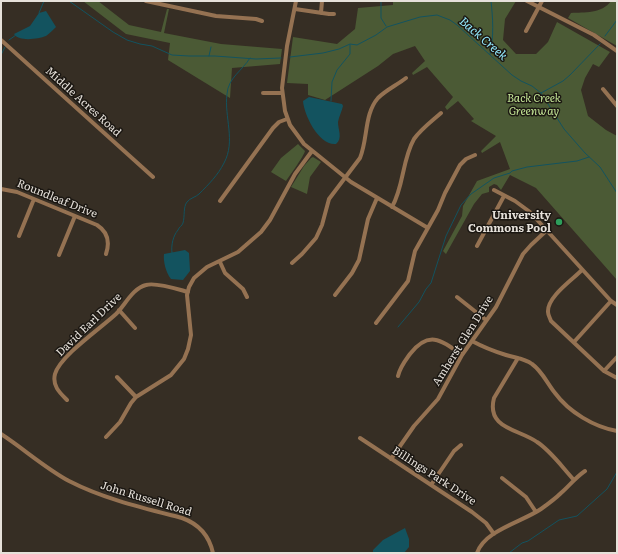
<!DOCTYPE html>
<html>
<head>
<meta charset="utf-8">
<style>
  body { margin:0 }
  #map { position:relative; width:618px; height:554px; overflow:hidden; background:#362e24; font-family:Literata,serif }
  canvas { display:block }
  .frame { position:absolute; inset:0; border:2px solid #e6e1da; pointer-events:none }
</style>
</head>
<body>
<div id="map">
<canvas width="618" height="554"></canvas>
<div class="frame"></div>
</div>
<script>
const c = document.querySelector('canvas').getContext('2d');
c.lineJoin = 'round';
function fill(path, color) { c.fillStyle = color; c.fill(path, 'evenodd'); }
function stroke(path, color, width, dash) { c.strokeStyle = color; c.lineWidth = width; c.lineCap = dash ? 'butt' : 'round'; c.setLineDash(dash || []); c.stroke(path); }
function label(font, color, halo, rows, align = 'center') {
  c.font = font + ' Literata,serif'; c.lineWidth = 3; c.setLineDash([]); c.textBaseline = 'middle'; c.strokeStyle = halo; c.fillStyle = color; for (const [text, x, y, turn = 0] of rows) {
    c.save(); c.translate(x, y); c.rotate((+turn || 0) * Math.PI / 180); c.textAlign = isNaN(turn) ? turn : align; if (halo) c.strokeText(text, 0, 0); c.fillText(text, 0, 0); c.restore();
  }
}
const green = new Path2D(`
  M83,1H98L129,25L161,32L167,9H169L164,33L221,44L282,49L280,64L232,68L230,98L168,60L170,43L126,34Z
  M393,1H468L471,2L472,1H516L505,19L503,40L516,54H536L548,42L557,22L610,52L599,67L593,64L585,78L581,90L588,116L606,130L617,136V280L536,188L510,175L501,190L497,185L494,184L489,187V192L482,194L474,204L446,254L443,251L462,216L463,206L477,181L510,169L500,142L482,153L481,151L496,136L471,121L474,119L458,101L447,110L445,107L453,97L427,67L413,75L412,73L425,61L415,46L393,54L378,66L325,100L308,95V84L287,83L293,37L337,44L355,29L358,8L393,5Z
  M611,1H617V46L568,18L571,13C584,12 602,14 611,1Z
  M298,144L305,151C304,156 290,175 286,181L271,172L281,158Z
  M313,157L321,162L310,177L307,194L291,187L304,166L311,158Z`);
const water = new Path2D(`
  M46,11L56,27C53,30 50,33 46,36C38,39 19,42 14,34L30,26L39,13Z
  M309,97L342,104L343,106C342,111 339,116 338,122C338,130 343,138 336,144C319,146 304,115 303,101Z
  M185,250L189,253L190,271L183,280L171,279C166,273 163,261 164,254Z
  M405,528L409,539V547L404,553H378L373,552V550L383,540Z`);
const stream = new Path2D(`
  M69,1L113,32L127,40L140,44L152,46L172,55L189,56H215L256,59L281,58
  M381,1V18L386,26
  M39,13L44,1
  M605,36L617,20
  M9,40L16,35
  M490,54C494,36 493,19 491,1
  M1,55L5,47
  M209,56L211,47
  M290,57L323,53L339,49L350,44L357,45L376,35L387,27L420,17L437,15L450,20L457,25L512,75L521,81L532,86L541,93L564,129L585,153L600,167L617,193
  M541,93L563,81L570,75L600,44
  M331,101L332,82L337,70L350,54V45
  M172,253C171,245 173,236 178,230C179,227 182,226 183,223C185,216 183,207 187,202C190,198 196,197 199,194C209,184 218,175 224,163C236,141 224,117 227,94C228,78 242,71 250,58
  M398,327L419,302L426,289L431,283L446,236L461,205L471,194L494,178L510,173L512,171L527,167L577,161L589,157
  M509,553L522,543L528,541L559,520L577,516L607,489L617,472`);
const minor = new Path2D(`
  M146,1L216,16L256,19L262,21
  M296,1L287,46L282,88L285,111L290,125L304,144L351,182L428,228
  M527,1L594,35L617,51
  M295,9L329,14H334
  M321,13L322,1
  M526,31L542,1
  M1,40L153,177
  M603,89L617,106
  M263,93H282
  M1,189L17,192L97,225C108,232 110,242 106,254
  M494,190L515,201L530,212L611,301L617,305
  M220,201L273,128L279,122L287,119
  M392,207C404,186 402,160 414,139C421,129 432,121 441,113
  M19,236L34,199
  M477,246L504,196
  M59,255L75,216
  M220,262L225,273L243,289L247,297
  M292,263L302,254L316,238L322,225L329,199L360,158C368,139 364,114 378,98C386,90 397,85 406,78
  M582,270C572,280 547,297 548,312C548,315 550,318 551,321L604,371L617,378
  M335,295L352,273L359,260L368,219L377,198
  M457,297L486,320
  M119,310L135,328
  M376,323L408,281L415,251L438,210L445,193L460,165L466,159L475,155
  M472,341C483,347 493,351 506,355C515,358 524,358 532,364C542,371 547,383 555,393C569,412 594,427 617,431
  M574,342L611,301
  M518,358L494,398C486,429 519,429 537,442C551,451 562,467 574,480
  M604,371L617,357
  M398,376C400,367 405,361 410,354C429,330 441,340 462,355
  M117,377L136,397
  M67,400C60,393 52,386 55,374C60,356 101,328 116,314C125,305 133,288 146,285C156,282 177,289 188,292
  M1,434C24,449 45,468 69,481C104,499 143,508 182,518C199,524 209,535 213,553
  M106,437L120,422L131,403L136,397L171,375L184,359L188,349L191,335L187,295L189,287L194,278L207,267L238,252L261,232L270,220L295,174L312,151
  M360,438L472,512L486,523L494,534
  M391,459L414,426L438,399L462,355L496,307L523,254L531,245L546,231
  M502,478L526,497L536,512
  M431,485L454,451L461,445
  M477,553C485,530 522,522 541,509C548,504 555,499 561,493C569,486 576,477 585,471`);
const markers = [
  [559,222,4,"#2e9e5b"]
];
const parkNames = [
  ["Back Creek",534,99],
  ["Greenway",534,112]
];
const streetNames = [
  ["Middle Acres Road",83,102,42],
  ["Roundleaf Drive",57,199,22],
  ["David Earl Drive",89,325,-44],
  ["Amherst Glen Drive",463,341,-58],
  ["Billings Park Drive",434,476,33],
  ["John Russell Road",146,499,17]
];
const poiNames = [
  ["University",551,216],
  ["Commons Pool",551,229]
];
const waterNames = [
  ["Back Creek",483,39,41]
];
fill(green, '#4b5a35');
fill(water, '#13535f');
stroke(stream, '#13535f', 1);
stroke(minor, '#957252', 4);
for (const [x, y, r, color] of markers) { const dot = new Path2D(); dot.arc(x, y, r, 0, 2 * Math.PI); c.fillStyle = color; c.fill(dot); stroke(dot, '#1b1712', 1.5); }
label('italic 11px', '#c5e797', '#1b1712', parkNames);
label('11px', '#e6e1da', '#1b1712', streetNames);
label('bold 11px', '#e6e1da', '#1b1712', poiNames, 'right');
label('italic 12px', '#93eafd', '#1b1712', waterNames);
</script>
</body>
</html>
